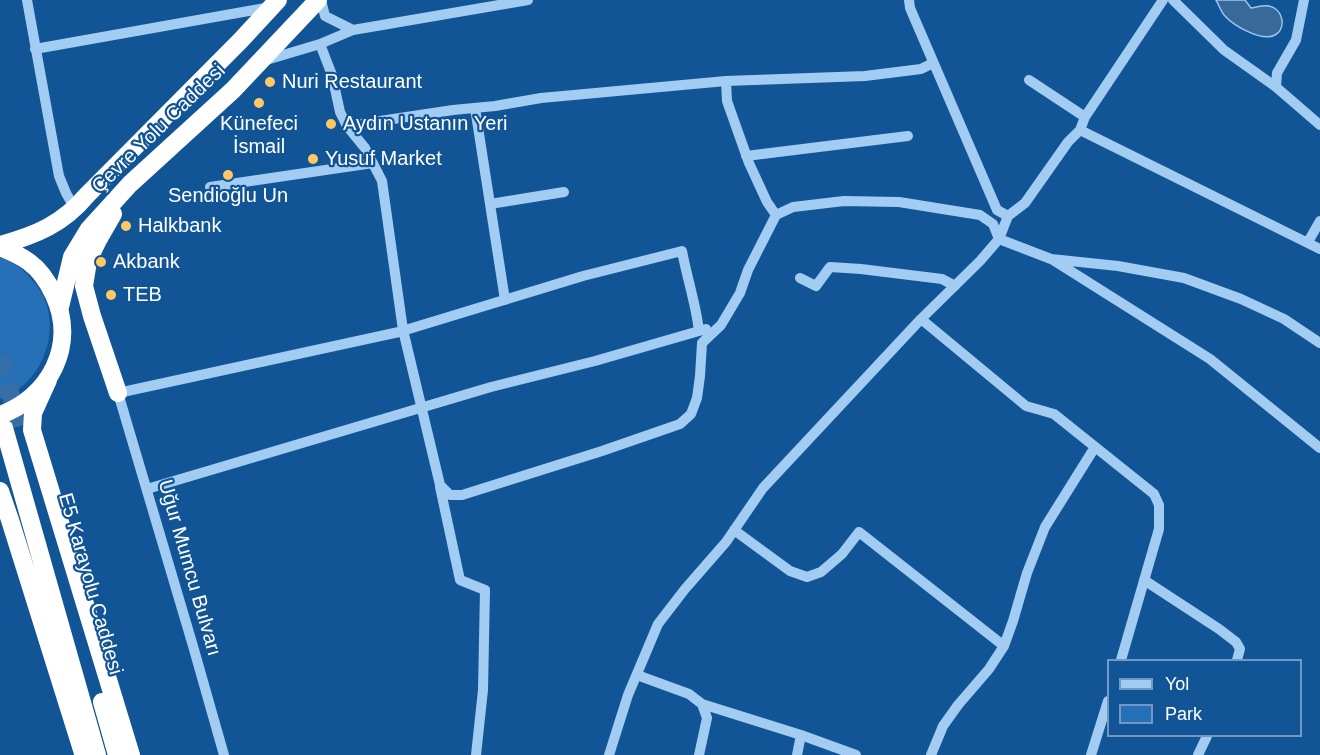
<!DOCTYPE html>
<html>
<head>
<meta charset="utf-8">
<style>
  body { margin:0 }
  #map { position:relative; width:1320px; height:755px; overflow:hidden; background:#125597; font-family:Arial,sans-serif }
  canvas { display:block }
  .legend { position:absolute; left:1107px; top:659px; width:195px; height:78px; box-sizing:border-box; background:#125597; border:2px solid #7199c1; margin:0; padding:8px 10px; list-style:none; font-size:18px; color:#fff }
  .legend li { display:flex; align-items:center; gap:12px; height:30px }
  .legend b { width:30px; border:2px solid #7199c1 }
</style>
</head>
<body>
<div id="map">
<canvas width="1320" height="755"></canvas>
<ul class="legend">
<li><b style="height:8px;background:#a3ccf3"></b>Yol</li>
<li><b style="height:16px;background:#2570b6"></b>Park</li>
</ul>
</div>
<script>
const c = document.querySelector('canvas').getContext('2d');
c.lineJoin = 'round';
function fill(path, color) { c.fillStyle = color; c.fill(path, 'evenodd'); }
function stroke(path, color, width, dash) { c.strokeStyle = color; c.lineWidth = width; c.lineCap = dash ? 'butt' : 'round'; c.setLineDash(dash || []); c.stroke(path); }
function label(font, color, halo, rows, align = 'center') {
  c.font = font + ' Arial,sans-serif'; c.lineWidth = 4.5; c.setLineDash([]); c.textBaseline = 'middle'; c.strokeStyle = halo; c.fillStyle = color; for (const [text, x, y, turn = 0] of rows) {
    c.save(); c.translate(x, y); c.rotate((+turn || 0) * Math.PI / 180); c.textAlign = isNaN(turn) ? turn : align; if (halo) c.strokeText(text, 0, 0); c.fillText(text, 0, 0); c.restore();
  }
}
const green = new Path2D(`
  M0,257C13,261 25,270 33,281C36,285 39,288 41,292C60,325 47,370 16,391C11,394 6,398 0,399Z`);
const water = new Path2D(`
  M1216,0H1245L1251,8C1257,7 1264,5 1269,6C1283,9 1287,28 1275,35C1262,42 1234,26 1225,16C1221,12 1219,5 1216,0Z`);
const highwayTunnel = new Path2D(`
  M0,358L20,426`);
const minor = new Path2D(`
  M27,0L59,176L66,193L75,209
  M321,0L325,16L353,30
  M909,0L910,8L994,203L997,210L1008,216L1025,203L1068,142L1080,130L1085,117L1163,0
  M1173,0L1224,50L1276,87L1320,125
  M320,44L332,75L340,112L347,126L365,148L382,181L403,330L440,485L450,495H462L602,451L680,424L691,414L697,398L700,376L702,343L721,325L740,293L748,270L776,215L793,207L844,201L899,202L980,215L993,224L999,239L1051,259L1118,266L1184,278L1241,299L1284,319L1320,343
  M35,49L271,7
  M263,61L320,44L353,30L528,0
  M1029,80L1085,117
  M726,81L727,101L749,163L767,202L776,215
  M1276,87L1277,73L1296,40L1304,0
  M475,108L505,300
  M347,126L453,110L495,106L541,98L726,81L865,76L921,69L933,63
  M1080,130L1320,249
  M746,156L908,136
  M210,187L373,163
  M490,204L564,192
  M1308,242L1320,221
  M1053,260L1210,359L1320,448
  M800,278L816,286L830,267L861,269L942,279L955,286
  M921,319L1026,406L1054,414L1154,494L1159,505V529L1121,660
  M440,487L460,580L485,590L483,690L476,755
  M147,489L491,387L595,361L706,329
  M734,530L790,571L807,577L821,572L842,554L859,532L1004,646
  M1144,580L1219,629L1236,642L1240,649L1237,660
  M637,675L689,694L702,704L707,718L699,755
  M702,704L801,735L856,755
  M224,755L193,646L118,393L399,332L583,276L682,251C687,278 696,304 699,331
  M609,755L628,695L658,624L685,589L726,542L763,488L921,319L980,261L999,239L1008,216
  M797,755L801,735
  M931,755L943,726L958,705L989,669L1004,646L1013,621L1027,573L1045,527L1095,447
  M1091,755L1108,701
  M1198,755L1207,736`);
const highway = new Path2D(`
  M113,214L98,240L88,261L84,286L92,316L118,393
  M0,245C36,235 63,224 87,195L241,40L278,0
  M0,247C10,251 20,255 29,262C40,270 48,282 54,295C77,345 50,397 0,415
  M60,307L72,257L89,229L130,184L233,90L318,0
  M48,380L33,413L32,430L131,755
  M4,428L97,755
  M0,491L10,520L83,753
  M102,702L117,755`);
const markers = [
  [270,82,6,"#ffc865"],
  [259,103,6,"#ffc865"],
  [331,124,6,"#ffc865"],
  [313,159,6,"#ffc865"],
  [228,175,6,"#ffc865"],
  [126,226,6,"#ffc865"],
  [101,262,6,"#ffc865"],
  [111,295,6,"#ffc865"]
];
const poiNames = [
  ["Nuri Restaurant",282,82],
  ["Künefeci",259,124,"center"],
  ["İsmail",259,147,"center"],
  ["Aydın Ustanın Yeri",343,124],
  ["Yusuf Market",325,159],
  ["Sendioğlu Un",228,196,"center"],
  ["Halkbank",138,226],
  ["Akbank",113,262],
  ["TEB",123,295]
];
const streetNames = [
  ["Çevre Yolu Caddesi",159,129,-44],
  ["Uğur Mumcu Bulvarı",189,568,74],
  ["E5 Karayolu Caddesi",90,584,74]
];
fill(green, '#2570b6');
fill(water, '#396999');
stroke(water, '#95c8f6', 1.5);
stroke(highwayTunnel, '#366ea7', 18, [18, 9]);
stroke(minor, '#a3ccf3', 10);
stroke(highway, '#fff', 18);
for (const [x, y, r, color] of markers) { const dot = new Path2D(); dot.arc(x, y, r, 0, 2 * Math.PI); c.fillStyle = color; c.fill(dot); stroke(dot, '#125597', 2); }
label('20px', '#fff', '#125597', poiNames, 'left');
label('20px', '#fff', '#125597', streetNames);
</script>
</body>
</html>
